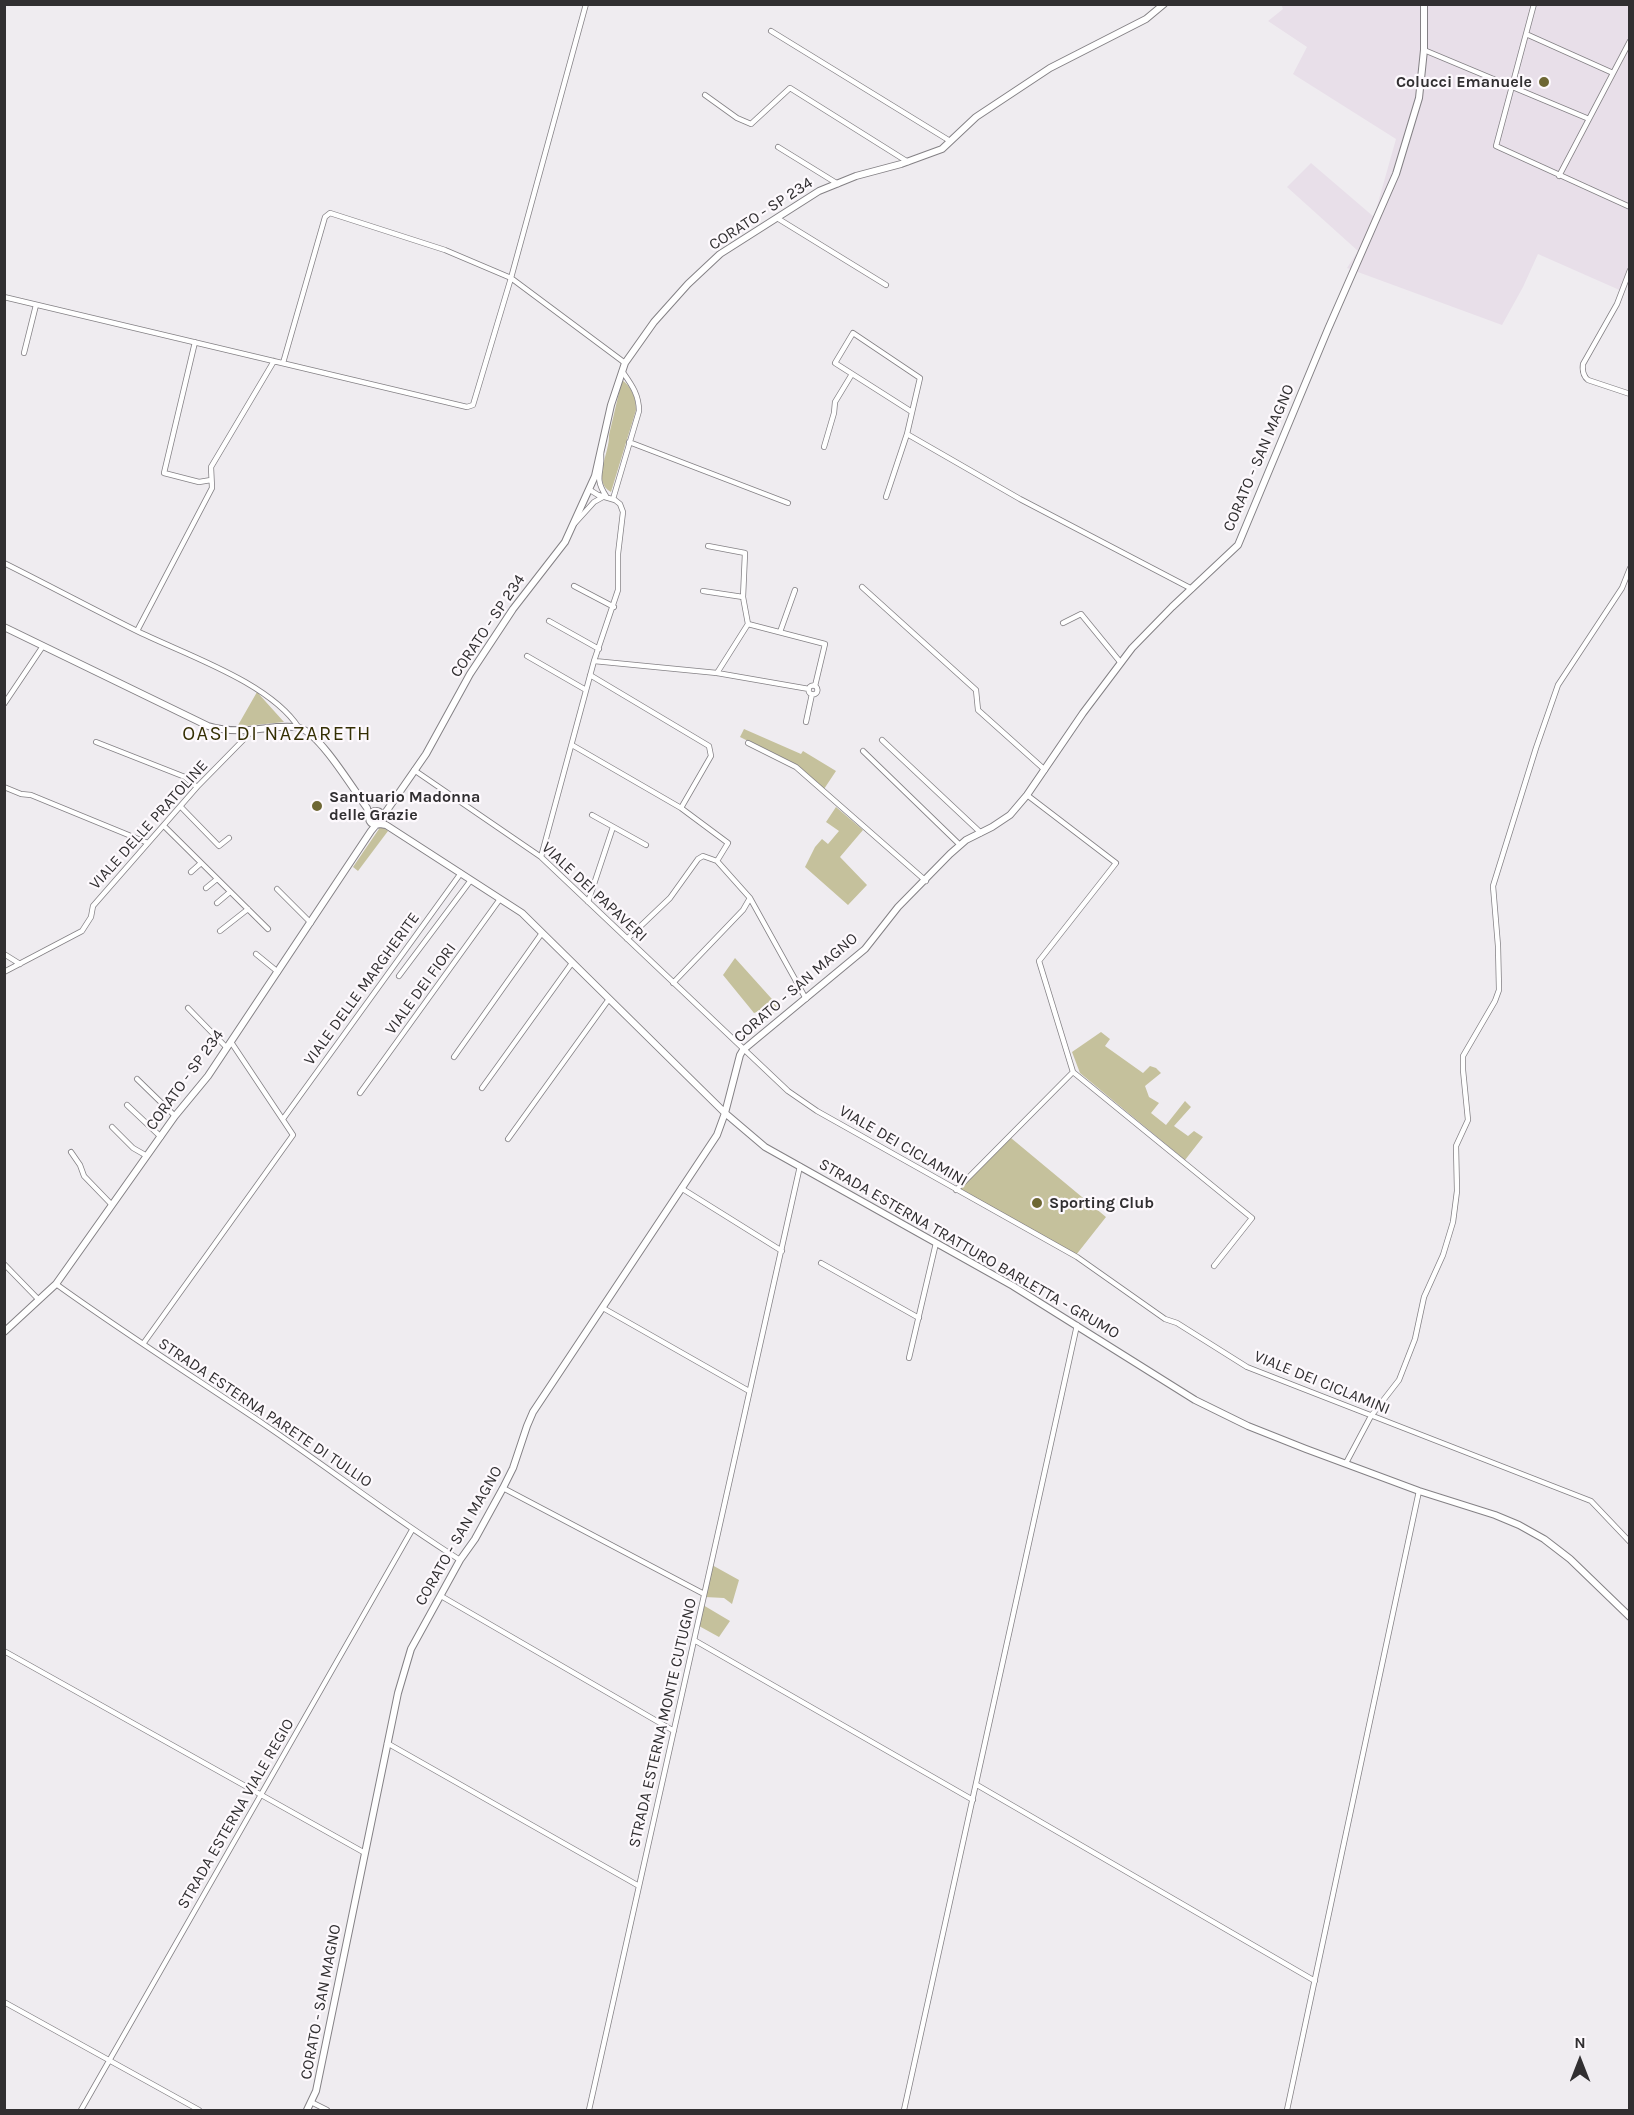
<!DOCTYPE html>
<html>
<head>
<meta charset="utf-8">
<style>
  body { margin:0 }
  #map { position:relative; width:1634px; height:2115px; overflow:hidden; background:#efecf0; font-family:Karla,sans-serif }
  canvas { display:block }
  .frame { position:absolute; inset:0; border:6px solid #312f31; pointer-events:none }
  .north { position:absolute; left:1550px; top:2031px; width:60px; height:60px; -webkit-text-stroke:4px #fdf9fd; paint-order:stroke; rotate:0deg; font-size:16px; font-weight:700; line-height:24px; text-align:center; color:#312f31 }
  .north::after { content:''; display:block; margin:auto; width:21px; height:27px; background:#312f31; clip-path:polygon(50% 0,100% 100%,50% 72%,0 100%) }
</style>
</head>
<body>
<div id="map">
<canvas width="1634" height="2115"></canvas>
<div class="frame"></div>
<div class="north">N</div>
</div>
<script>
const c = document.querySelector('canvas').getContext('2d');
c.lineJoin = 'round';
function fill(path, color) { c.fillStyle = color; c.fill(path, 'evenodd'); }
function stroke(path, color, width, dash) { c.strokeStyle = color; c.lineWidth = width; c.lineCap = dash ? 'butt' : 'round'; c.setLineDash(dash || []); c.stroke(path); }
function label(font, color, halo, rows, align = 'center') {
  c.font = font + ' Karla,sans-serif'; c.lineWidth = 4.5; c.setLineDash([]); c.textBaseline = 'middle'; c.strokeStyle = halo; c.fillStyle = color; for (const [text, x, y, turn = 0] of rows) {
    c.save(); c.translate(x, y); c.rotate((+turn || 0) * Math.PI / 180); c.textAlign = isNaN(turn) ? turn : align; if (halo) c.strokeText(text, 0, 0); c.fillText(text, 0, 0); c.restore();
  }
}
const built = new Path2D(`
  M1281,4L1629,5L1630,278L1624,292L1538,254L1523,287L1502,325L1347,268L1358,251L1287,187L1311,163L1374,217L1396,139L1293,74L1307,47L1268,21L1283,9Z`);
const green = new Path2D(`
  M622,380C632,387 636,398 636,410L611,492C591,481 610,453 609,435Z
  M257,692L284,722L237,727Z
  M744,729L801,754L803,751L836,771L824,789L796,765L740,737Z
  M836,807L863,830L840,857L867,885L848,905L805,867L815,847L822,839L828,844L839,831L826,822Z
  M381,826L388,831L358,871L353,867Z
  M735,958L780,1008L773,1013L765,1009L754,1013L723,975Z
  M1101,1032L1110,1039L1105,1046L1143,1073L1150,1066L1156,1068L1161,1073L1145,1086L1149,1097L1159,1103L1151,1113L1166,1125L1185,1101L1191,1107L1174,1126L1188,1136L1194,1131L1203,1137L1185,1160L1080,1073L1072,1052Z
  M1011,1138L1106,1217L1076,1255L960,1189Z
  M712,1565L739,1580L732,1604L724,1598L705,1597Z
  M703,1605L730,1621L719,1637L699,1626Z`);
const street = new Path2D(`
  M1534,4L1496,146L1630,207
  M771,31L950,141
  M1526,34L1613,73
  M1424,50L1589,119
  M705,95L737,118L751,124L790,88L908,162
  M778,147L838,184
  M1559,176L1630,41
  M777,218L886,285
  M1630,270L1617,304L1583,364C1582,371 1583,376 1588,380L1630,394
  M4,297L467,407L473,405L511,278L586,4
  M195,342L164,473L199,482L211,480
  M24,353L36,305
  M283,363L325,217L330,213L445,250L511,278L625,363
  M907,434L1020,499L1192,589
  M629,442L788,503
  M824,447L834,413L835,402L852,374
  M601,453C603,473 593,476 606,496
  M886,497L907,434L920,378L853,333L835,363L912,412
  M613,499L639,411C639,394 631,384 622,371
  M575,523L594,502L603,497
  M708,546L745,553L743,597L748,624L717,673
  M4,563C48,585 91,608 135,630C183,654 270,682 299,728
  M574,586L614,607
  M862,587L976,690L978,710L1045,770
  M703,591L743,597
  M549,621L599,649
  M1063,623L1081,614L1121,663
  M748,624L825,644L815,686
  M137,631L212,488L211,467L274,361
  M780,632L795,590
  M527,656L586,690
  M594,661L717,673L809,689
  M590,675L709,746L711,756L681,808
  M808.5 690a4.5 4.5 0 1 1 9 0a4.5 4.5 0 1 1-9 0Z
  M4,704L43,646
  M806,722L812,694
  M882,740L981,833
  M96,742L185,777L197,787
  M748,743L796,767L926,881
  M572,745L681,808L728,843L717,861L703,856L698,859L670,898L627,939
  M863,751L960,845
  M414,770L541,857L788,1091L817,1111L1077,1257L1165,1319L1177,1323L1247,1367L1591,1501L1630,1542
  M4,787L21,794L31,795L148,843
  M1027,795L1116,863L1039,961L1073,1072L1252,1218L1214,1266
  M181,807L219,846L229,838
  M592,815L646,845
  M164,826L268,929
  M541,857L594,661L618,590V554L623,512L620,504L615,500L598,495L590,490
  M717,861L750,898L806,999
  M191,872L201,863
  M206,888L217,879
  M277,889L311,923
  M588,902L613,827
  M217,903L230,892
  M220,931L248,909
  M4,954L20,964
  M256,954L278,972
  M4,972L82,931L91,917L93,906L197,787L253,730
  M399,976L471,880
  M673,983L743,910L750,898
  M188,1008L227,1048
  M454,1057L542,933
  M137,1079L175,1116
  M482,1088L572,963
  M360,1093L500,899
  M127,1105L161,1137
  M283,1119L461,873
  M112,1127L133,1148L147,1156
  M508,1139L609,999
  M71,1152L80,1165L84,1176L112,1205
  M681,1188L782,1251
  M956,1190L1073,1072
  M821,1263L919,1318
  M4,1264L39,1300
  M56,1284C124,1333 195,1378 265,1425C330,1469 393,1518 460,1560
  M603,1308L749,1391
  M143,1344L293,1135L231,1042
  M909,1358L936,1243
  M1346,1463L1371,1416L1399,1380L1415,1339L1424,1297L1443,1255L1453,1222L1457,1191L1456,1146L1468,1120L1463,1070V1056L1495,1001L1499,990L1498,946L1493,886L1536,748L1558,685L1622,588L1630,568
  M503,1488L704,1594
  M441,1596L674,1731
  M694,1640L973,1800
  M4,1651L365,1853
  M387,1743L639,1886
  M977,1785L1315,1981
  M4,2002L199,2110
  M311,2102L327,2110
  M81,2110L412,1530
  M589,2110L800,1166
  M904,2110L1077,1325
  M1287,2110L1419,1491`);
const secondary = new Path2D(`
  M4,627L208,726C230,733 254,730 277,727C283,727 293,726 300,728C320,734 353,789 367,808L369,818
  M369 818a7 7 0 1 1 14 0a7 7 0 1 1-14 0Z
  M383,816L426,754L470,674L513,609L565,542L595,476L611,405L625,363L654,322L688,284L720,254L819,191L856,176L901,164L942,149L976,117L1050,68L1146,19L1164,4
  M380,824L386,825L522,913L725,1113L765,1147L1013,1286L1195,1400L1248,1426L1306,1449L1419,1491L1495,1515L1519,1525L1544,1539L1570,1559L1630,1617
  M4,1332L56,1284L175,1116L208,1076L371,831L376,825
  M307,2110L316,2091L398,1693L411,1649L460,1560L475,1539L503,1488L513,1468L527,1426L533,1412L717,1135L725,1113L740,1055L743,1050L865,949L898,907L950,854L966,840L992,827L1010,815L1027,795L1083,713L1132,648L1172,607L1238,545L1328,329L1396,174L1419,98L1424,50V4`);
const markers = [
  [1544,82,6,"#6e6734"],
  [317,806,6,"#6e6734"],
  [1037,1203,6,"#6e6734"]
];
const poiNames = [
  ["Colucci Emanuele",1532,82,"right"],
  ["Santuario Madonna",329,797],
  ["delle Grazie",329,815],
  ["Sporting Club",1049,1203]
];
const streetNames = [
  ["CORATO - SP 234",761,214,-33],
  ["CORATO - SAN MAGNO",1259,458,-67],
  ["CORATO - SP 234",488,626,-56],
  ["VIALE DELLE PRATOLINE",149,825,-48],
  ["VIALE DEI PAPAVERI",594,892,43],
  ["CORATO - SAN MAGNO",796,988,-41],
  ["VIALE DELLE MARGHERITE",362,989,-54],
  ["VIALE DEI FIORI",421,989,-54],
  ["CORATO - SP 234",185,1080,-54],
  ["VIALE DEI CICLAMINI",903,1146,30],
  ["STRADA ESTERNA TRATTURO BARLETTA - GRUMO",969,1249,30],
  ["VIALE DEI CICLAMINI",1322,1383,22],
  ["STRADA ESTERNA PARETE DI TULLIO",265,1413,34],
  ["CORATO - SAN MAGNO",459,1536,-60],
  ["STRADA ESTERNA MONTE CUTUGNO",663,1723,-77],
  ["STRADA ESTERNA VIALE REGIO",236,1814,-60],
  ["CORATO - SAN MAGNO",321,2002,-79]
];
const quarterNames = [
  ["OASI DI NAZARETH",277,734]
];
fill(built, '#e8dfe9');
fill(green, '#c5c19c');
stroke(street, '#848185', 6);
stroke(secondary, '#848185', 8);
stroke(street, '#fff', 4.5);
stroke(secondary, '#fff', 6);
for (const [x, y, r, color] of markers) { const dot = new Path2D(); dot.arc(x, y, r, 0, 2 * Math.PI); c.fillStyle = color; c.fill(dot); stroke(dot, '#fdf9fd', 2); }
label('bold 16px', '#312f31', '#fdf9fd', poiNames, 'left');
label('16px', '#312f31', '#fdf9fd', streetNames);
c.letterSpacing = '1.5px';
label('20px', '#342f03', '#fdf9fd', quarterNames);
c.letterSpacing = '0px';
</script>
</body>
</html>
